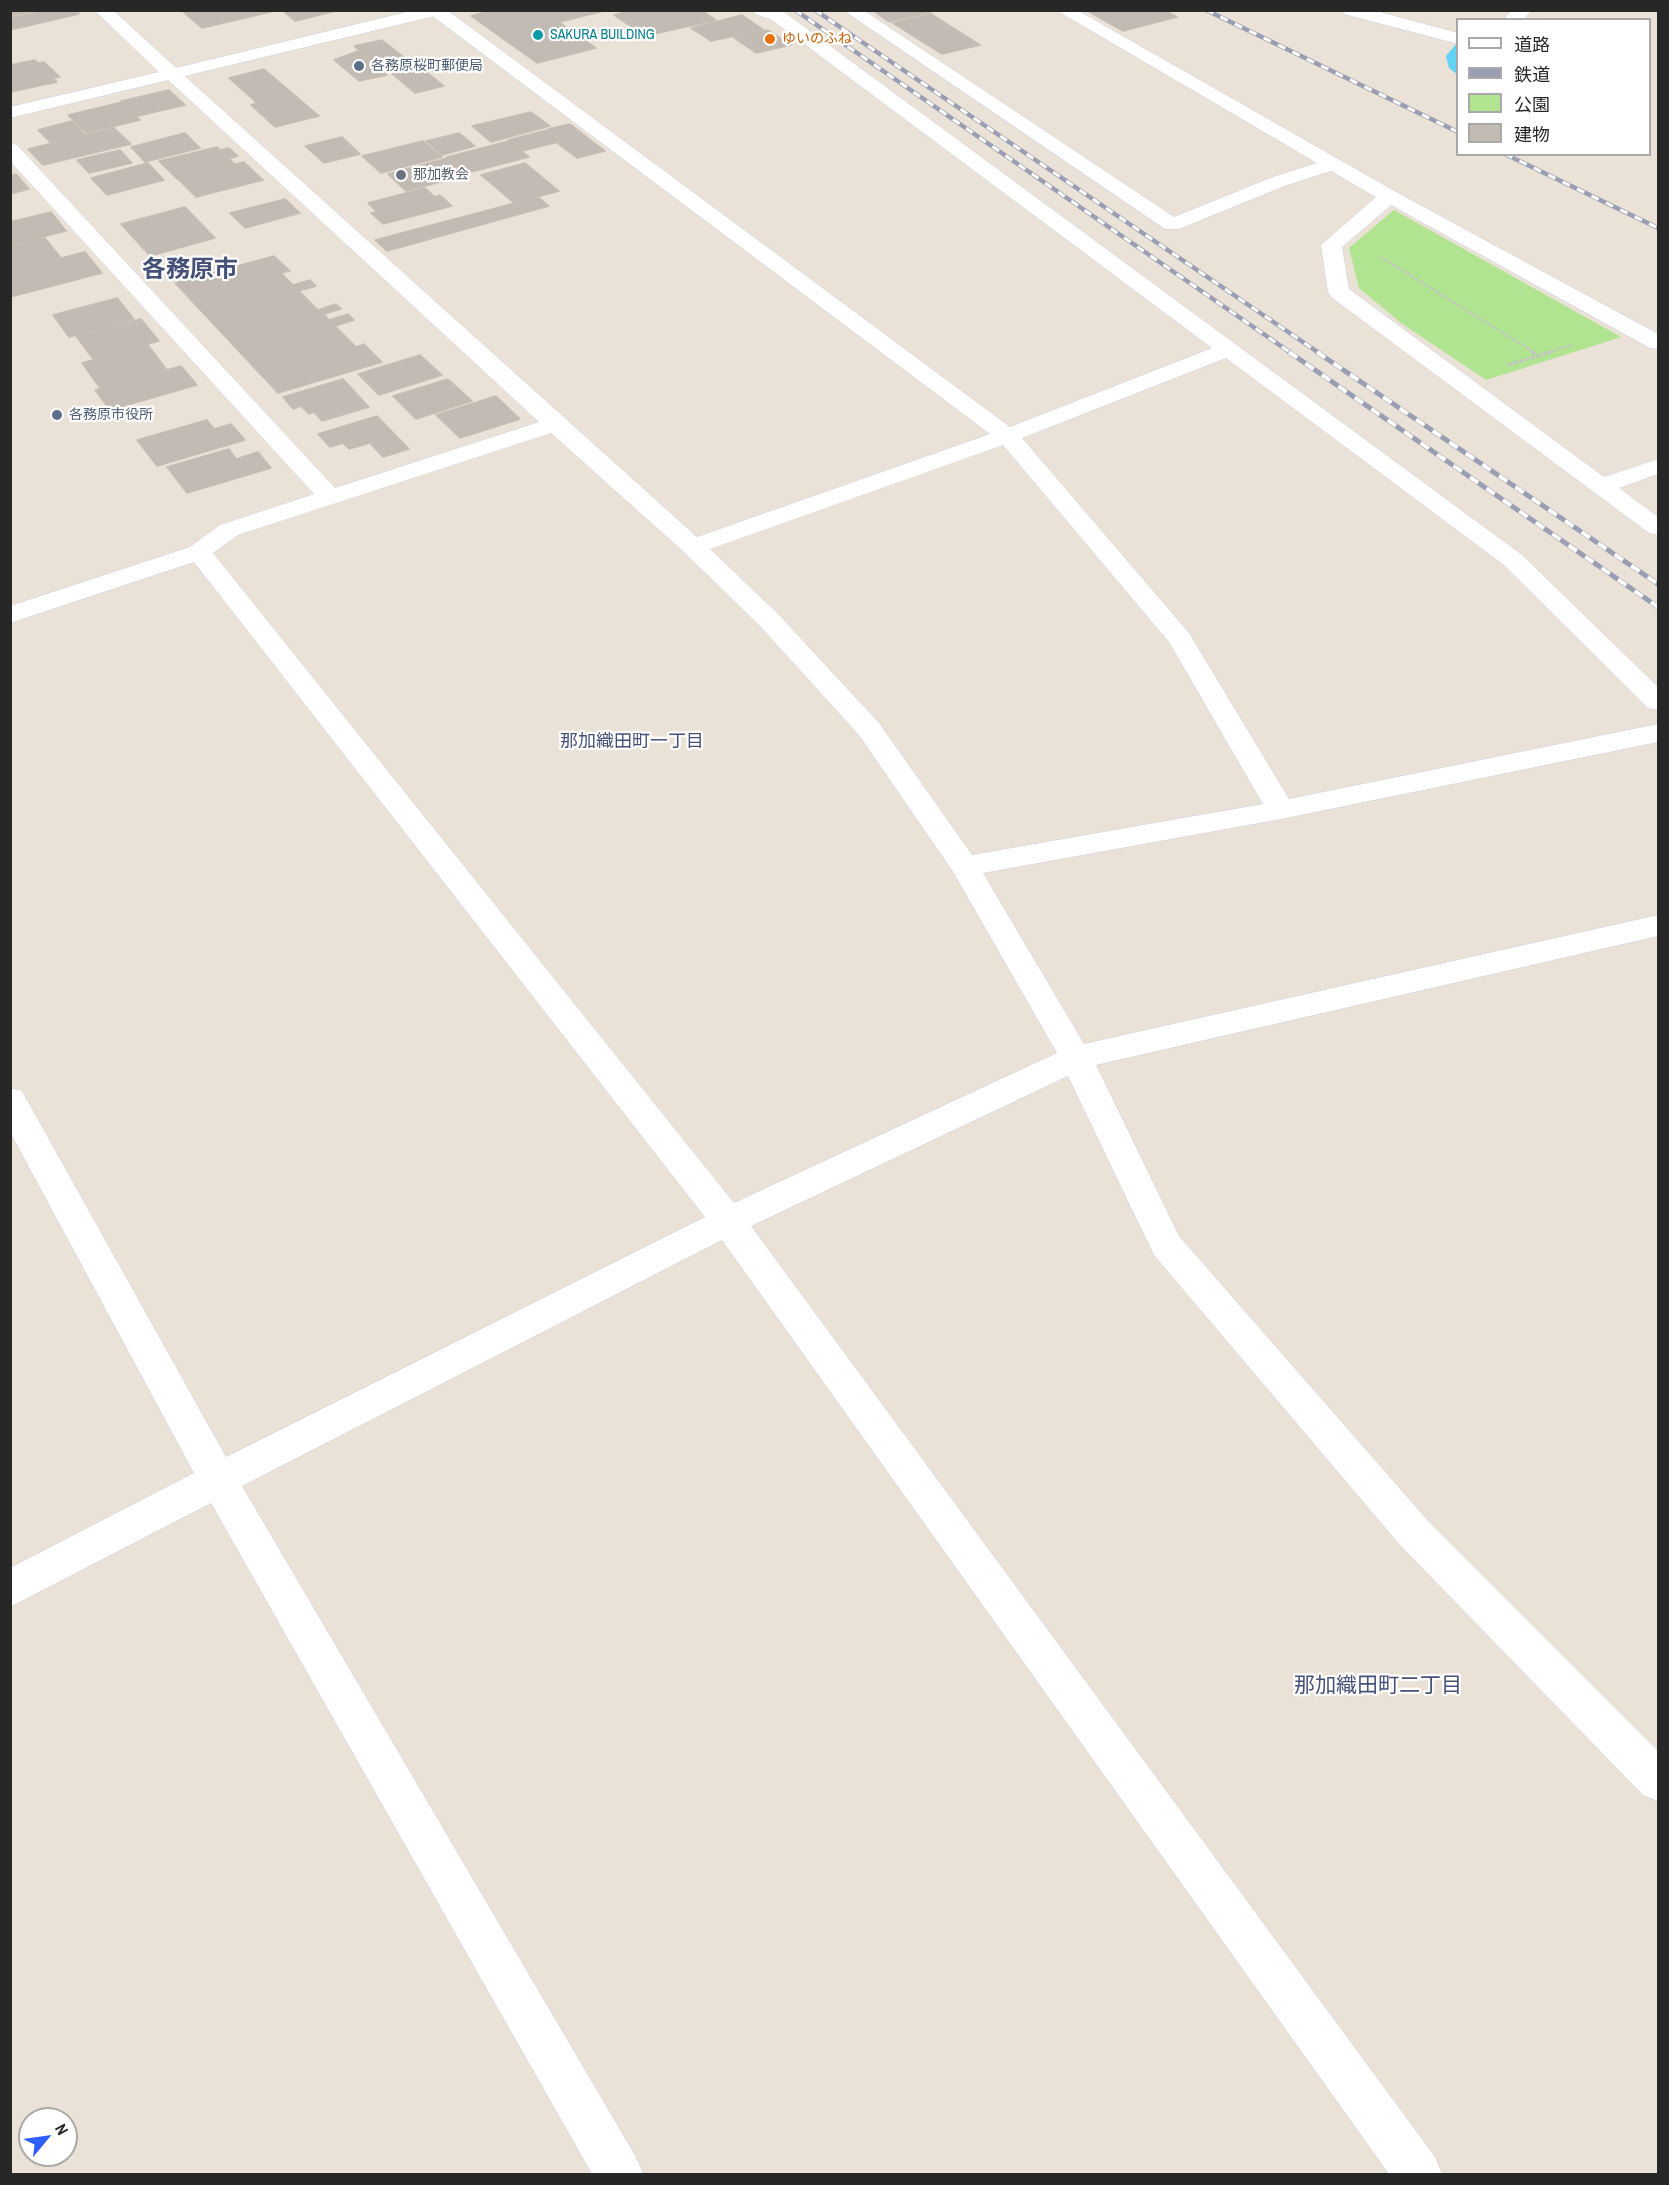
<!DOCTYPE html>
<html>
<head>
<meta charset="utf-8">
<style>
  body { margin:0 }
  #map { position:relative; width:1669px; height:2185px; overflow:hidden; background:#eae1d7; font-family:"Archivo Narrow","Noto Sans JP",sans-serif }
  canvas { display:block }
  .frame { position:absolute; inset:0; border:12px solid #272727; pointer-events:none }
  .legend { position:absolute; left:1456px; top:18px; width:195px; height:138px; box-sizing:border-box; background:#fff; border:2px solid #a9a9a9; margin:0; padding:8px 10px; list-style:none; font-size:18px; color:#272727 }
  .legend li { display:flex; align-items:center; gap:12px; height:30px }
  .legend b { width:30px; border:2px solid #a9a9a9 }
  .north { position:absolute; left:18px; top:2107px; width:60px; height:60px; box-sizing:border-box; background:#fff; border:2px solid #a9a9a9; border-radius:50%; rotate:61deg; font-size:16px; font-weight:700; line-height:24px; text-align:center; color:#272727 }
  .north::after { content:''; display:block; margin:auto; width:21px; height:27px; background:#2f5eff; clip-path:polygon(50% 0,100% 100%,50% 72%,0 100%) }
</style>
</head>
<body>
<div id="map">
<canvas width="1669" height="2185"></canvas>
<div class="frame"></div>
<ul class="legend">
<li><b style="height:8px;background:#fff"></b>道路</li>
<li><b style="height:8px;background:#9a9eb2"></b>鉄道</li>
<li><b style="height:16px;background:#b0e490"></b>公園</li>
<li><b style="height:16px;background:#c2bbb4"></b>建物</li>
</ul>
<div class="north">N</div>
</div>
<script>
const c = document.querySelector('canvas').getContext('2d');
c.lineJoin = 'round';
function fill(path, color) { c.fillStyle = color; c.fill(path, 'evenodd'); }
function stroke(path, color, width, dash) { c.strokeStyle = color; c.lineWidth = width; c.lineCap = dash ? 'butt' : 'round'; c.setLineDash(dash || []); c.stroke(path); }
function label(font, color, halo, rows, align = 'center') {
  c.font = font + ' "Archivo Narrow","Noto Sans JP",sans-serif'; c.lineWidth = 4.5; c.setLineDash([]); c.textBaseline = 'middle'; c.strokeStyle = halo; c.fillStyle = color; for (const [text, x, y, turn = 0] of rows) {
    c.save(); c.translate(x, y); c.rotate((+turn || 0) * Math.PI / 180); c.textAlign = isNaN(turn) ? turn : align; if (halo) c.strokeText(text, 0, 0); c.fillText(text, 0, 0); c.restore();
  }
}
const green = new Path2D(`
  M1394,210L1621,337L1486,380L1401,323L1359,288L1349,248Z`);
const stream = new Path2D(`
  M1458,42V75L1449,68L1446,56Z`);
const building = new Path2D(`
  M10,10H38L10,16Z
  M46,10H76L79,14L10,30V18Z
  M181,10H279L202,28Z
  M282,10H340L295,21Z
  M492,10H597L600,12L559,22L596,48L537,63L471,16Z
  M632,10H701L716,20L645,36L614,15Z
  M872,10H928L931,12L889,22Z
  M1086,10H1164L1177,17L1123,31Z
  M931,14L980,45L942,54L893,23Z
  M742,15L764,30L711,41L691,28Z
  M768,30L791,45L756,53L734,38Z
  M382,40L405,58L377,65L354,46Z
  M358,51L387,75L359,81L334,60Z
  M35,60L38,63L44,62L60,77L53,78L57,82L10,92V65Z
  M419,66L444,86L415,93L390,72Z
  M264,69L319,116L275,127L251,105L257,103L229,78Z
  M169,90L185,105L138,116L121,101Z
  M122,102L140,120L86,133L68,115Z
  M531,112L550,126L491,142L472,126Z
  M72,121L84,134L50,142L38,130Z
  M570,124L605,151L577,158L557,143L563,141L548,129Z
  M114,128L131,144L43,165L28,149Z
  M547,130L562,141L522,151L508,140Z
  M185,133L200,148L145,162L131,147Z
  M459,133L475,146L442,155L426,141Z
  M342,137L360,154L324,163L305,146Z
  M423,141L442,157L381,173L362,156Z
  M509,141L529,157L467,173L447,157Z
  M217,147L220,150L229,148L238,156L229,159L235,164L177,179L159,161Z
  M120,150L132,163L89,173L77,160Z
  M447,158L467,175L406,191L388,174Z
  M244,162L263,180L196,197L178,179Z
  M148,163L164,180L107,195L91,178Z
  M525,163L559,191L514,203L481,175Z
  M16,174L29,189L10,194V176Z
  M425,188L435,197L440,195L452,206L383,224L371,213L377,212L368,203Z
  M538,197L549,206L387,251L375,240Z
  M285,199L300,213L245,228L230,213Z
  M185,207L215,238L150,256L121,224Z
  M51,212L66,231L10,245V222Z
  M45,238L61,258L10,270V246Z
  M85,252L102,273L10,297V271Z
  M274,256L290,271L281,273L293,285L310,280L316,286L299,291L318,310L336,304L341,309L324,314L329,320L348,314L354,320L335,326L356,347L364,344L382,362L278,393L175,283Z
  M117,298L134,319L69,337L53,315Z
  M141,319L159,341L93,359L76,336Z
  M148,345L166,369L100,388L82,363Z
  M420,355L442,375L379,395L358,374Z
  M181,366L197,385L110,410L95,390Z
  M343,379L369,407L322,421L314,412L309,414L301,406L293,409L283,397Z
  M448,379L472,401L416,419L393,396Z
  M496,396L520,419L460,438L436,415Z
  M377,416L409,449L383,457L370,443L349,449L343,443L330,447L318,434Z
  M207,420L214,429L231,424L245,440L157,466L137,440Z
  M229,449L236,459L258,452L271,468L187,493L167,467Z`);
const pathFar1 = new Path2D(`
  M1381,257L1535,353
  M1546,353L1573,345`);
const path = new Path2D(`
  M1532,352L1539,356
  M1508,365L1551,352`);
const minor = new Path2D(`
  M429,10H447L1010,427L1212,348L772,20L755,14L753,10L784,12L1522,555L1658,687V710L1648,708L1504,565L1226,358L1022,438L1189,633L1289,799L1658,724V742L1281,819L983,873L1084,1044L1658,915V936L1096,1065L1179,1236L1428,1521L1658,1751V1801L1643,1795L1400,1545L1154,1255L1068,1076L751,1226L1435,2157L1442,2174H1389L722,1240L242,1486L636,2157L643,2174H592L211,1503L10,1607V1568L194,1473L10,1132V1088L22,1091L226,1457L705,1217L194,562L10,623V606L190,547L220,525L314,494L10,161V143L17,145L335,488L539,422L166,78L163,74L166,70H178L697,537L990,434L431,15ZM551,433L684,552L760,626L859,735L952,870L1057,1053L734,1203L213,553L238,535ZM1003,445L1169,642L1263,804L972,855L879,723L778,614L710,549Z
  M843,10H863L1174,217L1273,177L1317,163L1056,10H1077L1396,192L1658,334V349L1650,348L1391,205L1342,247L1349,289L1604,477L1658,459V474L1619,488L1658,517V535L1649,533L1331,297L1328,292L1321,245L1376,197L1331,171L1287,185L1179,229H1165Z
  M1342,10H1372L1458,33V44L1344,14Z
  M1512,10H1532L1523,20H1503Z`);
const tertiary = new Path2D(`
  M94,10H113L176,68L415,10H447L439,15L10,118V107L159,72Z`);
const railFar1 = new Path2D(`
  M795,10L1291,353
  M815,10L1319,353
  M1206,10L1458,132
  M1505,154L1658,228`);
const rail = new Path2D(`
  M1289,352L1658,607
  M1317,352L1658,584`);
const markers = [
  [538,35,6,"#0f9aa8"],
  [770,39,6,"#e8710a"],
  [359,66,6,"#5c6f8a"],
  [401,175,6,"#6b7280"],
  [57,415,6,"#5c6f8a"]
];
const farCulturenames = [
  ["SAKURA BUILDING",550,35]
];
const farFoodnames = [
  ["ゆいのふね",782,39]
];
const farServicenames = [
  ["各務原桜町郵便局",371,66],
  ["各務原市役所",69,415]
];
const farWorshipnames = [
  ["那加教会",413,175]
];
const neighbourhoodNames = [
  ["那加織田町一丁目",632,742]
];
const nearNeighbourhoodnames = [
  ["那加織田町二丁目",1378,1686]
];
const farTownnames = [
  ["各務原市",190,271]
];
fill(green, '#b0e490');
fill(stream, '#63d3f3');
fill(building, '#c2bbb4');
stroke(building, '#c5bdb1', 1.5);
stroke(minor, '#ccd1e1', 1);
stroke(tertiary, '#ccd1e1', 1);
stroke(pathFar1, '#c3c3c3', 2, [3, 1.5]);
stroke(path, '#c3c3c3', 3, [4, 2]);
fill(minor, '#fff');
fill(tertiary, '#fff');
stroke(railFar1, '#9a9eb2', 4.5);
stroke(rail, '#9a9eb2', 5);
stroke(railFar1, '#fff', 3, [8]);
stroke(rail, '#fff', 4, [10]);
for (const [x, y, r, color] of markers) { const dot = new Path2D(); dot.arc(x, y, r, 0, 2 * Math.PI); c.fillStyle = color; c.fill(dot); stroke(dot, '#fff', 2); }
label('14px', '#0d838f', '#fff', farCulturenames, 'left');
label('14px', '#c56008', '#fff', farFoodnames, 'left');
label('14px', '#4e5e75', '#fff', farServicenames, 'left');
label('14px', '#5b616d', '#fff', farWorshipnames, 'left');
label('18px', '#465178', '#fff', neighbourhoodNames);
label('21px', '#465178', '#fff', nearNeighbourhoodnames);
label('bold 24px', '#465178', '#fff', farTownnames);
</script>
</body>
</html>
